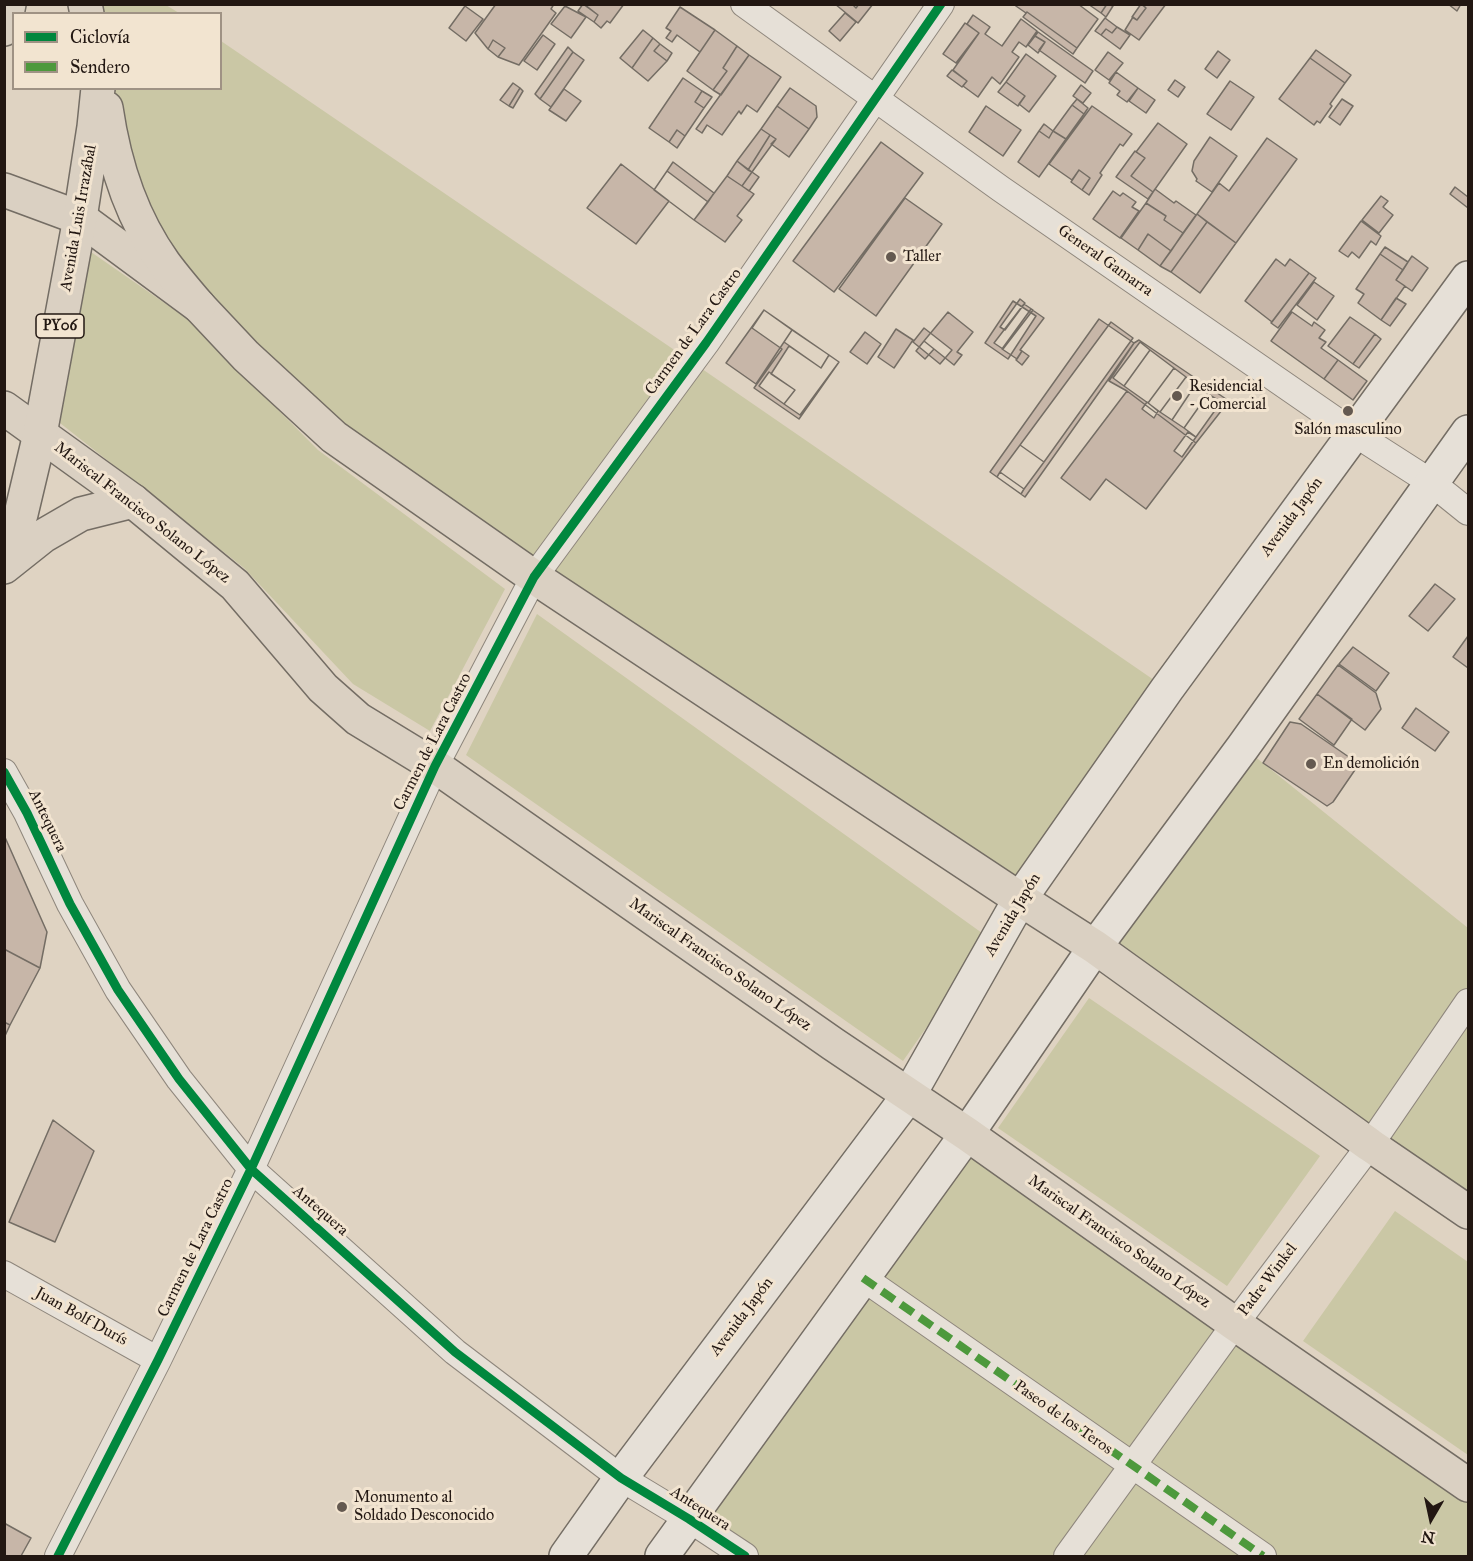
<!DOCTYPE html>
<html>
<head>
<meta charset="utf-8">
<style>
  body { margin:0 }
  #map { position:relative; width:1473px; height:1561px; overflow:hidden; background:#dfd3c2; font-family:"IM FELL Great Primer",serif }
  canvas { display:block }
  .frame { position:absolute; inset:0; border:6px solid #221712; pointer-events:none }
  .legend { position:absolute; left:12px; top:12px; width:210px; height:78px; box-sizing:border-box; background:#f2e4d0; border:2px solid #9f9284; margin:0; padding:8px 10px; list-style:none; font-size:18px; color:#221712 }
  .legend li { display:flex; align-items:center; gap:12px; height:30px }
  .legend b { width:30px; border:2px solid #9f9284 }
  .north { position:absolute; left:1401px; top:1489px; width:60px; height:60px; -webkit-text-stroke:4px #f2e4d0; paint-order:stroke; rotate:189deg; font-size:16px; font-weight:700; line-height:24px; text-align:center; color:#221712 }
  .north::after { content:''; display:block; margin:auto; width:21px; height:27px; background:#221712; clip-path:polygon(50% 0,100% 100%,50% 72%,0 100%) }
</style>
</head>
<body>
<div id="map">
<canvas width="1473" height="1561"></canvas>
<div class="frame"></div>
<ul class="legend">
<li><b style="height:8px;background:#00873e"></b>Ciclovía</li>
<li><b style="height:8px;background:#4d993c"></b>Sendero</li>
</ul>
<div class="north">N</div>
</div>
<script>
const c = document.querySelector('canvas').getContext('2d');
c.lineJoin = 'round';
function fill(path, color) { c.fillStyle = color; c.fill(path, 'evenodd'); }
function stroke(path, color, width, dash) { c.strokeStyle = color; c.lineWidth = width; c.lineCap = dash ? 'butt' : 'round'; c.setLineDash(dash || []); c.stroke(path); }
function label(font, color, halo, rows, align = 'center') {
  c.font = font + ' "IM FELL Great Primer",serif'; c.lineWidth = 6; c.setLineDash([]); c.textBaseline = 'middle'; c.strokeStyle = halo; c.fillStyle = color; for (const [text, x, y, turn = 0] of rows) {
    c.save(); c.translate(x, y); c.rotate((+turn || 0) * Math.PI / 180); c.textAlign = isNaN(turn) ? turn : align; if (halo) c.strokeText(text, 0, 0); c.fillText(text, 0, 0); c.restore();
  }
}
const green = new Path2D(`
  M85,5H166L179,13H87Z
  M221,41L692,362L1167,689L1020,899L334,437L163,262L103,89L220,88Z
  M91,252L189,320L318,450L505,589L430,731L353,684L244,568L60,423Z
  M537,614L989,938L903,1061L466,755Z
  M1243,747L1468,928V1212L1095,947Z
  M1089,998L1320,1156L1227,1286L998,1128Z
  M967,1134L1468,1485V1556H745L689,1519Z
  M1395,1211L1468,1262V1455L1303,1341Z`);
const building = new Path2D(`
  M496,4H554L551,9L556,13L519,65L498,57L505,48L493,40L488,49L475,33Z
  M583,4L598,15L594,22L578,11Z
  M584,4H624L610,23L607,21L601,28L594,22L598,15Z
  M835,4H852L856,8L859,4H873L858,23Z
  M1013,4H1078L1098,19L1077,48L1027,12L1026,13Z
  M1088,4H1107L1101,13Z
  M1107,4L1113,6L1106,17L1101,13Z
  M1141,4L1146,8L1137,20L1132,17Z
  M1166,4L1139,40L1125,30L1133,17L1137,20L1146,8L1142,4Z
  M1448,4H1461L1457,11Z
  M465,6L483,19L466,41L449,28Z
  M565,6L586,17L571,38L551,24Z
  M680,7L715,30L700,52L677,35L672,42L666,38L671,31L666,28Z
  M1027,12L1077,48L1073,54L1023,17Z
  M845,13L856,22L840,41L829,31Z
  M973,15L990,27L985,34L1002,46L1021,19L1037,31L1026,47L1019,42L1012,52L1019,57L1000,84L992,77L978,97L963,86L967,81L953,70L979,33L967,24Z
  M1105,18L1117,27L1112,33L1106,29L1101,35L1095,31Z
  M965,23L979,33L956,63L943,54Z
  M1117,27L1130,35L1120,49L1101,35L1106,29L1112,33Z
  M643,30L653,38L632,68L620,58Z
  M715,30L737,46L723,68L727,71L713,90L687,71Z
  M1038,32L1093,71L1085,83L1039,50L1045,42L1035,36Z
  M543,35L555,44L537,70L524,61Z
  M1035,36L1045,42L1038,53L1028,45Z
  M653,38L660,44L654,51L667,61L648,81L632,68Z
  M493,40L505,48L498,57L488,49Z
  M660,44L672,53L667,61L654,51Z
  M737,46L749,55L721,95L713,90L727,71L723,68Z
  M568,47L573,52L540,99L535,94Z
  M1316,50L1351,75L1345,83L1310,58Z
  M1218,51L1230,60L1217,78L1205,69Z
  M573,52L584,60L551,107L540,99Z
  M1108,52L1123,63L1109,80L1095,70Z
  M1026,54L1056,76L1029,112L1019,104L1025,96L1006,82Z
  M749,55L781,77L757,112L747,105L741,114L739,111L722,135L707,125L702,133L696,129Z
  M1310,58L1345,83L1330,104L1332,106L1320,123L1317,121L1314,125L1279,99Z
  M952,70L967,81L962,87L947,76Z
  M1116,72L1138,88L1127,102L1117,95L1120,91L1109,83Z
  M683,78L702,91L695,102L704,108L685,136L677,130L669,142L649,128Z
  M1175,80L1185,87L1178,97L1168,90Z
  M1230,81L1254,97L1231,130L1207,114Z
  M1006,82L1025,96L1018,106L998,92Z
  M513,83L520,88L509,106L500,100Z
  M1081,85L1091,93L1083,103L1073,96Z
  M520,88L523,91L513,108L509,106Z
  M790,88L816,106L817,117L809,129L777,106Z
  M1138,88L1155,100L1146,113L1129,101Z
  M564,89L581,101L566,121L549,110Z
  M702,91L712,97L704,108L695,102Z
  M1077,99L1088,108L1084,114L1072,105Z
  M1342,99L1353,106L1340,125L1329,117Z
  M1072,105L1084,114L1066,139L1053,131Z
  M777,106L809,129L789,157L771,144L776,139L761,129Z
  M986,106L1021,130L1003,156L969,132Z
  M1092,106L1132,134L1123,146L1120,144L1100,173L1102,175L1089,195L1082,190L1090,178L1079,170L1072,180L1049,164Z
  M1158,123L1187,144L1153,192L1131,176L1145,158L1136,152Z
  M1044,124L1053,131L1049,138L1039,131Z
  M761,129L770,135L748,170L737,161Z
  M677,130L685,136L677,148L669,142Z
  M1039,131L1049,138L1053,131L1066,139L1039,177L1018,162Z
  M770,135L776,139L752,172L748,170Z
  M1210,137L1237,156L1212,192L1196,181L1197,179L1192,171L1194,161Z
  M1267,138L1297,159L1236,243L1197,214L1219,183L1229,191Z
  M881,142L923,173L834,292L793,261Z
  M1135,151L1145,158L1131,176L1153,192L1148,199L1116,177Z
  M737,161L752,172L742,186L727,176Z
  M673,162L714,193L708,202L667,171Z
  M621,164L669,201L636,244L587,208Z
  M1079,170L1090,178L1082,190L1071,182Z
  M667,171L708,202L694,220L654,190Z
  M667,171L708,202L694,220L654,190Z
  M752,172L759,177L749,191L742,186Z
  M727,176L754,194L737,216L742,220L725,242L694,220Z
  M1455,187L1468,197V208L1450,194Z
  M1155,189L1174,203L1176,201L1196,215L1183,233L1164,220L1166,216L1146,203Z
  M1113,191L1120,196L1123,193L1136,202L1132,207L1139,211L1120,238L1093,219Z
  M1381,196L1388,201L1383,207L1393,215L1379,233L1362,220Z
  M905,198L942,224L876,316L839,289Z
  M1146,203L1166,216L1164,220L1183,233L1171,251L1148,234L1138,250L1121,238Z
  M1197,214L1207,222L1171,272L1160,266Z
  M1361,221L1381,236L1376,245L1371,241L1359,258L1352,252L1348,257L1339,251Z
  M1207,222L1236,243L1200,293L1171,272Z
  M1148,234L1171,251L1160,266L1138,250Z
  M1385,247L1408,262L1403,270L1380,254Z
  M1380,254L1403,270L1396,280L1405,286L1381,320L1358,303L1364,294L1356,289Z
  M1412,256L1428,268L1412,291L1396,280Z
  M1276,259L1285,266L1290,259L1309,273L1272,322L1245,301Z
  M1309,273L1316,278L1278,328L1271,323Z
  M1314,282L1334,296L1317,320L1297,305Z
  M1396,298L1406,304L1390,326L1381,320Z
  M1020,299L1025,303L1005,330L1000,327Z
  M1013,301L1036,316L1008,359L985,343Z
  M1024,304L1033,310L1003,349L994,343Z
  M1031,309L1044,318L1020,350L1022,351L1017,359L1002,349Z
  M764,310L839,362L799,419L754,388L782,349L752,328Z
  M764,310L792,330L756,384L726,363Z
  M948,312L973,332L957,352L962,355L954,365L924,341Z
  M1292,312L1312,326L1314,322L1325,330L1319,338L1326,342L1321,348L1338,360L1324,379L1271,341Z
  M1350,317L1375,334L1353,364L1328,346Z
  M1099,319L1134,343L1025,497L990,472Z
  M1111,322L1133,338L1044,462L1020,445Z
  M924,328L952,350L940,364L913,342Z
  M896,329L913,340L894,368L878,357Z
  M792,330L829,355L821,368L784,342Z
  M865,332L881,344L867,364L850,352Z
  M1375,334L1381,339L1359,368L1353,364Z
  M1139,340L1229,401L1196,443L1127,391L1109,381L1134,343Z
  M924,341L934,349L925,359L916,351Z
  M1140,342L1150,350L1124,386L1113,378Z
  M789,346L821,368L829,355L839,362L800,415L784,404L795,390L771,374Z
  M1150,350L1174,368L1148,403L1124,386Z
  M1022,351L1029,356L1022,365L1016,360Z
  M1338,360L1367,381L1353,400L1324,379Z
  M1174,368L1186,377L1160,412L1148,403Z
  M769,372L795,390L784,404L759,386Z
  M1186,377L1196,384L1172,420L1160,412Z
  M1196,384L1208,394L1184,428L1172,420Z
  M1127,391L1196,443L1146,509L1106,479L1090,500L1061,478Z
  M1208,394L1221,402L1196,437L1184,428Z
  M1147,402L1158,411L1154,418L1142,409Z
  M1188,432L1196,437L1182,457L1174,451Z
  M1020,445L1044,462L1024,489L1000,472Z
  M1000,472L1024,489L1021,494L997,477Z
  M1435,584L1455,599L1428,631L1409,616Z
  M1468,636V668L1453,657Z
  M1353,647L1389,673L1376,691L1339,664Z
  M1338,665L1376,693L1381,709L1365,730L1317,694Z
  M1317,694L1352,719L1334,745L1299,719Z
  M1416,708L1449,732L1435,751L1402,728Z
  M1290,722L1301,724L1359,764L1333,802L1327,806L1263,763Z
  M4,835L47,932L40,968L4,949Z
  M4,949L40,968L10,1025L4,1022Z
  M4,1022L10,1025L4,1038Z
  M53,1120L94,1151L55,1242L9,1222Z
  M4,1523L31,1538L21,1556H4Z`);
const street = new Path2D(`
  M744,4L1001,189L1354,433L1432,483L1468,512
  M4,772L27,813L70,904L118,990L179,1079L251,1169L455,1352L621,1478L689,1519L745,1556
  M4,1274L158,1360
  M863,1278L1263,1556
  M58,1556L158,1360L251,1169L435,766L534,577L706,343L941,4
  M1067,1556L1235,1324L1370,1145L1468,1002`);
const secondary = new Path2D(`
  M566,1556L621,1478L909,1095L1020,899L1167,689L1468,278
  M662,1556L967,1134L1095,947L1243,747L1468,432`);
const primary = new Path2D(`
  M4,190L80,218L199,306L246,356L334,437L534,577L1020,899L1095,947L1370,1145L1468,1212
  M4,408L133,501L235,585L323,688L358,719L435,766L833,1044L967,1134L1235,1324L1468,1485`);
const highway = new Path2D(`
  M85,4L87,14
  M4,29L9,4
  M106,108C114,163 131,217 164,263C175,278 187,292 199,306
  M4,557L21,514L40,434L80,218L94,127L98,88
  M4,567L43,536L81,514L133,501`);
const quiet = new Path2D(`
  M863,1278L1263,1556`);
const cycleway = new Path2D(`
  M4,772L27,813L70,904L118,990L179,1079L251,1169L455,1352L621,1478L689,1519L745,1556
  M58,1556L158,1360L251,1169L435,766L534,577L706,343L941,4`);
const markers = [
  [891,257,6,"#645950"],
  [1177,396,6,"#645950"],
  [1348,411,6,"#645950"],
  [1311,764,6,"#645950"],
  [342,1507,6,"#645950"]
];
const shields = [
  [60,326,48]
];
const shieldNames = [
  ["PY06",60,326]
];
const streetNames = [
  ["Avenida Luis Irrazábal",79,218,-80],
  ["General Gamarra",1105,261,35],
  ["Carmen de Lara Castro",694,332,-54],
  ["Mariscal Francisco Solano López",142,513,38],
  ["Avenida Japón",1292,517,-54],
  ["Carmen de Lara Castro",433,742,-63],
  ["Antequera",47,821,64],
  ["Avenida Japón",1013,915,-59],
  ["Mariscal Francisco Solano López",720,965,35],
  ["Antequera",320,1211,41],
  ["Mariscal Francisco Solano López",1119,1242,35],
  ["Carmen de Lara Castro",196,1248,-64],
  ["Padre Winkel",1268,1280,-53],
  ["Juan Bolf Durís",81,1317,29],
  ["Avenida Japón",742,1317,-53],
  ["Paseo de los Teros",1063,1418,35],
  ["Antequera",700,1509,33]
];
const poiNames = [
  ["Taller",903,257],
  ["Residencial",1189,387],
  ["- Comercial",1189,405],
  ["Salón masculino",1348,430,"center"],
  ["En demolición",1323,764],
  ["Monumento al",354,1498],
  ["Soldado Desconocido",354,1516]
];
fill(green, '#cac7a5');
fill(building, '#c7b6a8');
stroke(building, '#746d64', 1.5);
stroke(street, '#8e867c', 28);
stroke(secondary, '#746d64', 36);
stroke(primary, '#746d64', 36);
stroke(highway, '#746d64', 36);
stroke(street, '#e6e0d7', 26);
stroke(secondary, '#e6e0d7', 33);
stroke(primary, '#dad0c2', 33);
stroke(highway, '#dad0c2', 33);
stroke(quiet, '#4d993c', 8, [15, 8]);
stroke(cycleway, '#00873e', 9);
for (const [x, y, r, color] of markers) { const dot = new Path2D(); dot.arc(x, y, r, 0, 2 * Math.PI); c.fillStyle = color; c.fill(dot); stroke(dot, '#f2e4d0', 2); }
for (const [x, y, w] of shields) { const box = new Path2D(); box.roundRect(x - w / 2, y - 12, w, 24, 4.5); c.fillStyle = '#f2e4d0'; c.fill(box); stroke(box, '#221712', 1.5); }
label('bold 15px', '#221712', null, shieldNames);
label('16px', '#221712', '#f2e4d0', streetNames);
label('16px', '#221712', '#f2e4d0', poiNames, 'left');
</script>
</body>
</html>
